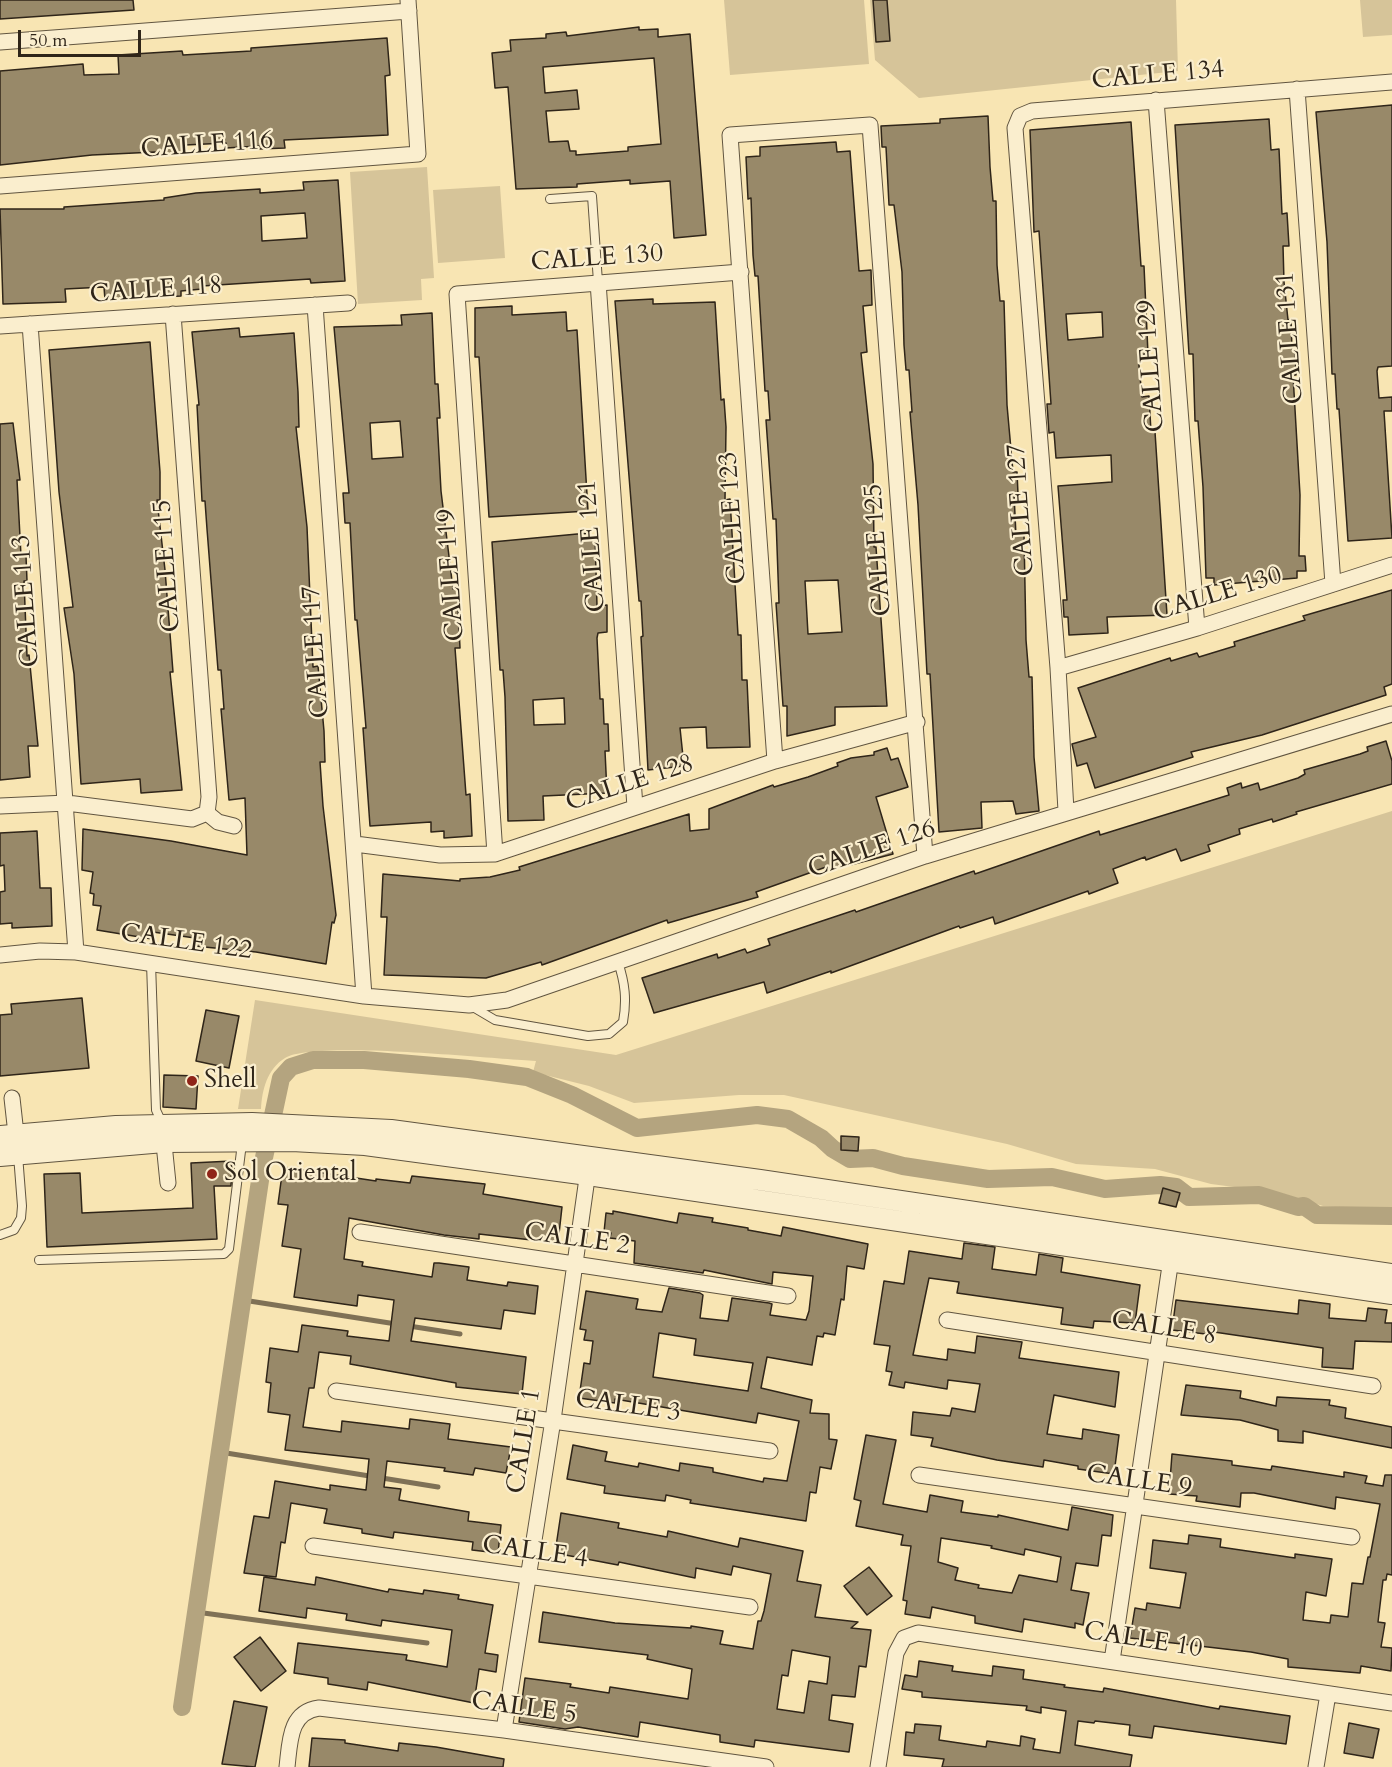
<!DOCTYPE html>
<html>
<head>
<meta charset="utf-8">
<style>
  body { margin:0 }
  #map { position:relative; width:1392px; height:1767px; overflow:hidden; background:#f8e5b3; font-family:Cardo,serif }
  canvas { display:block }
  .scale { position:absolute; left:18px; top:30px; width:123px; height:27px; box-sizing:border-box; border:3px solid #2f2519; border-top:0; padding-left:8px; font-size:18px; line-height:21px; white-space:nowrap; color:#2f2519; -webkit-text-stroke:4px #faeece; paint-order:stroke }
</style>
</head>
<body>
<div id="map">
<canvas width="1392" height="1767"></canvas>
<div class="scale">50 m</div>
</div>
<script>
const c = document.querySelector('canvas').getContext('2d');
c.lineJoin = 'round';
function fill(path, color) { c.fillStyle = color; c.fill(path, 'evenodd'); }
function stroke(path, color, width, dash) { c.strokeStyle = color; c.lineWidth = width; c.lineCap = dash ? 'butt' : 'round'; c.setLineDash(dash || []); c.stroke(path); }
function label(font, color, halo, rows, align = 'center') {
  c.font = font + ' Cardo,serif'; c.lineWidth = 4.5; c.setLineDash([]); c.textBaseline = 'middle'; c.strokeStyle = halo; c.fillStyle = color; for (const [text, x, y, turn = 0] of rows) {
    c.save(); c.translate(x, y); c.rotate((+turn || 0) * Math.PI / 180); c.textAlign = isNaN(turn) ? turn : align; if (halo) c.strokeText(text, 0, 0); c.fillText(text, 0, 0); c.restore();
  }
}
const green = new Path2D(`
  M724,0H864L869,64L730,75Z
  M870,0H1176L1178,71L919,98L875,60Z
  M1360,0H1392V35L1363,37Z
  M427,167L434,278L421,279L422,300L358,304L350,172Z
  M500,186L505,258L438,263L433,190Z
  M1392,811V1210L1323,1206L1281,1193L1211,1184L1155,1169L1076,1164L1007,1144L784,1095H739L634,1103L589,1086L533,1072L536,1061C491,1059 315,1040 285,1058C267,1069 262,1090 261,1109H238L255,1000L616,1055Z`);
const stream = new Path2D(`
  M243,1300L396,1324
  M409,1326L460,1334
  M220,1452L438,1487
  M196,1612L427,1643`);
const canal = new Path2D(`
  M182,1707L262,1167L281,1078L291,1067L313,1060H364L469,1069L527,1077L572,1095L637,1128L757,1115L788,1119L821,1138L833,1149L850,1159L873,1158L903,1166L988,1179L1052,1177L1105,1189L1160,1185L1176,1187L1189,1197L1259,1195L1298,1207L1304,1206L1317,1215L1392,1216`);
const building = new Path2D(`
  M0,0H133L134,10L0,19Z
  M873,0H887L890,41L876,42Z
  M639,27V30L658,29V37L690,34L706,235L674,238L670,181L630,184V180L577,184V187L516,189L508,87L495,88L492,53L511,51L510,40L546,38V34L566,32L567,36ZM654,58L661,144L628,147V151L576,155V151H570L568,141L549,142L546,111L579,109L577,90L545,93L543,67Z
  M387,38L390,75L385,76L388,135L284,140L285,148L259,149V146L226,148V143L185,145V154L156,156L155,152L92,155L0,165V71L83,64L84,75L119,74L118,55L182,51L183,55L251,51V48Z
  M1392,105V366L1378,367L1377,371L1379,398L1392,397V411H1384L1392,538L1348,541L1339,409H1337L1335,374H1332L1327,242L1316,112Z
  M988,116L990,167L993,201H996L997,265L1000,301H1004L1007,405L1013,472H1017L1018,494H1014L1016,536L1024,535L1026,640L1029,677H1032L1034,757L1039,811L1016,814L1013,801L981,802L982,828L939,832L930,674H927L918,505L910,412H912L909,370H906L904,345L902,272L894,205H889L886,147H882L881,126L940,123V119Z
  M1269,119L1271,150L1279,149L1282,214L1287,213L1289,246H1283L1284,282L1288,320L1291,319L1292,350H1295L1296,375H1293L1300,495L1299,556H1305L1306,571H1297V578L1214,585V578H1206L1203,487L1198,421H1195L1193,354H1189L1175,125Z
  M1131,122L1141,266H1144L1148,354L1138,355L1142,397L1149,396L1151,432H1155L1167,615L1107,617L1108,633L1069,635L1068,617H1064L1063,600H1067L1058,486L1112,482L1111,455L1056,458L1054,432L1049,433L1047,404H1051L1039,231L1034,232L1030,130ZM1102,312L1103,337L1068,340L1066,314Z
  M836,142L837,152L850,151L859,271L871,270L872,305L863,306L867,352L861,353L873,464L874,547H876L887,706L835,707V725L787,736V706H783L776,603H779L776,519H773L766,420H770L768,391H765L758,276H755L753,255L751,198L748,199L746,157L760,156V147ZM838,580L842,632L808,634L805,581Z
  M338,180L345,281L311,283L310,279L202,286V289L181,291V296L105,300L104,287L65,289L66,302L3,304L0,209H64V207L164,200V198L196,193L260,189V193L304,190L303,182ZM305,213L307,238L262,241L261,216Z
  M653,299V304L715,302L721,400L724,399L726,427L725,500L730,499L738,635H741L742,680H747L750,747L707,748L706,727L680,728L684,766L648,770L641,637L643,636L641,601H639L615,301Z
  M512,306V315L566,312L567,331L577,330L588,511L489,517L479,357H475V308Z
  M432,313L435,384H438L440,418H437L441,491L453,589L457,588L460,648H455L466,795L470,794L472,836L444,838V831L431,832V822L370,826L363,728H366L357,620H355L350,523H345L343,493H349L334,327L402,325L401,315ZM400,421L403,457L372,459L370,423Z
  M239,328L240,337L294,333L298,392L299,427H296L307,527L313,667L318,666L324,731L325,762H320L323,806L336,915L334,923L332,922L326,964L256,952L194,946L195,938L153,932L152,939L97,930L101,906L93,905L94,894L90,893L93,872L82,870L83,829L171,841L247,855L245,798L229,800L221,709H224L221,670H218L207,529L205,501H202L197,405H199L192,332Z
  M150,342L160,472V500H157L165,570L173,672H170L182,790L141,793L140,779L81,784L74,674L64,608L73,607L59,492L49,350Z
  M13,423L20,480H17L21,556H26L27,581H24L27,656L29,655L38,746H28L30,777L0,780V424Z
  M588,533V537L595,536L597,606L607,605V632L598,633L597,638L600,699H603L604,724H608L609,751H605L607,793L543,796L544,820L508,821L505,697L503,670H500L492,542ZM564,698L565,724L534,725L533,700Z
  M1392,590V684L1384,687L1386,695L1262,735L1191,752L1193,757L1095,788L1087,763L1077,766L1072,744L1096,737L1078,688L1170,658L1171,661L1197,653L1199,657L1235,646L1234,642L1305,620L1303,616Z
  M1386,741L1392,761V784L1296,812L1297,814L1273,822L1272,819L1239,829L1240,834L1208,845L1210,851L1181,861L1176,849L1146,860L1145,857L1113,869L1118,883L1089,894L1088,891L995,924L993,917L960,928L959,926L831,973V971L767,993L764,982L654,1013L642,978L717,954L718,958L745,949L747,953L770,945L768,939L855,910L856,912L974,871L975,874L1099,831L1100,835L1229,795L1227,788L1241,783L1242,788L1258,783L1260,790L1298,778L1305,774L1304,770L1360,754L1368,751L1367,747Z
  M887,748L891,760L898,758L908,787L876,797L893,854L827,871L826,867L756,892L758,897L668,923L667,920L542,965L541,962L486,978L384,975L387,917H381L383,874L460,881V879L490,877L520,870L519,867L689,814L690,831L709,829V809L773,785L774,787L808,777L838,766L837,763L851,758L874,755V752Z
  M37,831L40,888H51L52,926L12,928V923L0,924V892L5,891L4,865L0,866V833Z
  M82,998L89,1068L0,1076V1015L12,1014L11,1004Z
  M206,1010L239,1016L229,1068L196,1061Z
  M164,1075L198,1076L196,1109L163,1107Z
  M841,1136L859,1137L858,1151L841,1150Z
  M232,1161L231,1186H214L217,1239L47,1247L44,1174L80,1173L82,1213L193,1208L191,1163Z
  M283,1167L376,1181V1179L410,1183L412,1176L485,1184L483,1194L562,1207L558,1243L479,1234V1239L444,1235L349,1218L344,1259L363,1262L362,1266L432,1277L434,1263H439L469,1267L467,1280L507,1286L508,1282L538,1286L535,1314L504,1310L501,1329L415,1318L411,1341L526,1357L522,1394L456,1387V1383L350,1364L351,1356L319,1352L314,1388H309L303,1427L341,1432L342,1421L409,1429L410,1419L450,1424L448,1439L511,1447L506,1473L475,1468L473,1475L444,1471L445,1468L387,1461L384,1487L401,1489L399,1500L469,1512L468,1521L501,1525L498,1553L472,1550L473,1542L394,1532L393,1538L362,1533V1529L324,1523L327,1509L291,1503L285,1543L281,1542L276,1577L244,1573L254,1516L269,1518L275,1481L330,1490V1485L366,1490L369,1459L285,1450L290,1415L268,1412L271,1383L266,1382L270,1348L298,1352L302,1325L348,1331L347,1336L389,1341L394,1300L358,1295L357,1306L294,1297L301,1249L282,1246L288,1205L278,1204Z
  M1163,1188L1180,1193L1176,1207L1159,1203Z
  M613,1211L677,1223L679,1213L713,1218L712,1222L748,1228V1230L781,1236L783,1227L868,1244L864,1269L847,1266L844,1300L841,1299L835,1335L824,1333L823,1337L817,1336L812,1365L767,1357L761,1388L812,1400L810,1413L829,1414V1439L837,1440L831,1469L820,1467L816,1493L810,1492L806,1521L690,1503L691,1500L666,1495L665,1501L604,1493L605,1486L567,1479L573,1445L607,1452L605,1461L638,1467L639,1463L679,1471L680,1463L713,1468V1472L763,1482L764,1478L787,1481L799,1421L758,1413L756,1423L615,1399V1403L579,1398L584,1363L590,1364L593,1341L584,1340L586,1330L580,1329L586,1291L638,1299L636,1309L662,1312L669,1288L700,1293L703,1295L700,1318L728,1321L732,1298L769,1303L772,1304L770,1315L806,1320L809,1311L813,1276L773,1272L772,1284L704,1270L703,1273L634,1263L635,1241L610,1238L611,1233L604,1232L606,1213L613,1214ZM659,1333L696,1339L694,1355L753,1363L748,1391L653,1377Z
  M964,1243L995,1247L992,1269L1036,1275L1039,1254L1063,1258L1061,1272L1140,1285L1135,1323L1094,1321L1093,1328L1061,1324L1063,1308L957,1293L959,1282L929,1278L913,1355L947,1360L948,1349L975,1353L977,1336L1022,1342L1019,1358L1119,1372L1115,1407L1054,1395L1047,1434L1082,1439L1083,1429L1119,1435L1114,1474L1078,1469V1466L1044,1460L1043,1467L997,1460L931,1446L933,1438L911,1435L913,1412L950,1416L952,1408L975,1412L980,1384L948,1380L947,1389L905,1382L904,1388L889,1385L892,1372L886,1371L890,1346L874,1344L884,1281L904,1284L909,1251L962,1259Z
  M1176,1300L1298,1314L1299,1300L1330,1304L1329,1318L1366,1321L1368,1308L1387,1310L1385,1323H1392V1342L1355,1341L1353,1369L1322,1367L1323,1348L1214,1332V1335L1172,1330Z
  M1186,1385L1241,1391L1240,1398L1276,1406L1277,1397L1330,1400L1329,1405L1346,1408L1345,1418L1392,1427V1448L1303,1431V1443L1278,1441V1430L1240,1420L1181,1415Z
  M866,1435L896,1440L883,1504L927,1512L930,1495L963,1501L961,1512L998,1517V1515L1068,1530L1072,1507L1113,1515L1111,1536L1102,1535L1098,1566L1076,1563L1071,1590L1089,1593L1083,1625L1075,1623V1628L1024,1619L1022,1632L975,1623V1616L932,1607L930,1618L905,1614L907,1601L903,1600L911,1546L901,1545L903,1535L856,1526L861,1501L854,1499ZM941,1538L992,1546L991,1548L1024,1555L1025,1549L1061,1557L1057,1582L1019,1575L1012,1593L978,1588L979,1585L955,1580L958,1568L938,1562Z
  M1172,1454L1232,1461V1465L1271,1470L1272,1466L1344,1477V1472L1367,1476L1365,1483L1383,1486L1385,1475H1392V1575L1387,1574L1386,1580H1383L1378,1622L1385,1623L1381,1647L1392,1648L1391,1671L1361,1666L1360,1673L1288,1667V1659L1251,1652L1130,1638L1135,1608L1146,1610L1147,1603L1180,1608L1186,1573L1150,1568L1153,1540L1188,1544L1189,1535L1221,1539L1220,1547L1295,1558V1554L1332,1559L1326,1596L1306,1592L1303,1620L1330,1623L1331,1615L1348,1617L1352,1583L1363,1584L1368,1557H1370L1380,1504L1336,1497L1335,1509L1254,1493H1241L1240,1507L1196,1501L1197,1496L1169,1494Z
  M561,1513L619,1523L618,1528L667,1537L668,1531L738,1547L740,1538L803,1551L797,1581L821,1585L815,1617L858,1622L851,1628L871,1630L866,1667L859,1666L855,1697L832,1695L829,1720L853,1724L849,1752L755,1740L754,1747L720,1742V1735L640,1722L638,1737L578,1727L565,1729L519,1722L525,1678L571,1684L570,1687L609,1693L610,1687L688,1699L692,1669L647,1659L648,1655L539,1642L543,1612L615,1623L691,1628V1626L723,1631L720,1644L753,1649L758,1621H761L764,1611L771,1574L733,1566L731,1575L696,1568L695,1578L619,1562L618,1565L555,1553ZM792,1650L830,1657L827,1684L809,1681L804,1713L777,1709L782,1675L788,1676Z
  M869,1567L892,1596L867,1615L844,1586Z
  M264,1577L315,1585L316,1577L388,1592L389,1589L423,1594L424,1590L459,1595L458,1599L493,1605L485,1653L498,1655L496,1672L479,1669L474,1703L368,1682L367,1690L328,1684V1678L294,1673L298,1643L407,1655L406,1660L447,1667L452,1630L382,1620L381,1626L346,1620L347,1614L307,1608L306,1618L259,1611Z
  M260,1637L286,1671L261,1691L234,1657Z
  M919,1661L953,1666L952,1671L992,1676L993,1666L1024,1670L1023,1679L1065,1685L1064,1687L1103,1692L1104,1688L1219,1709L1220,1706L1290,1716L1286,1744L1154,1726L1152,1738L1129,1735L1130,1725L1095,1721L1094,1723L1078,1721L1075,1745L1132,1755L1130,1767H942L944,1759L904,1755L906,1732L914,1733L915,1724L941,1726L939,1740L986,1747L987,1741L1020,1746L1021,1736L1035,1739L1033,1749L1060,1753L1066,1711L1041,1707V1713L1026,1710L1027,1706L922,1697V1692L902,1689L905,1675L917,1677Z
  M234,1701L267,1707L255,1767L222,1764Z
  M1349,1723L1379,1729L1373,1758L1344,1753Z
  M312,1738L345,1740V1743L398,1751L399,1743L436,1747L504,1759L503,1767H309Z`);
const service = new Path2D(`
  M550,199L592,196L598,282
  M151,963L156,1110L163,1125
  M473,1007L495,1020L588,1036L609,1034L623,1022C627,1000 625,983 618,962
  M0,1235L14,1230L21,1218L22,1206L18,1155
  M39,1260L224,1254L229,1249L242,1143`);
const minor = new Path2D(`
  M0,42L409,11
  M1297,89L1333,584
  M1156,100L1197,628
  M0,186L418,154L408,0
  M598,282L635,807
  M315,305L364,996
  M173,314L209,797L207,813
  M30,324L76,952
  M0,326L348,303
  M1058,668L1197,628L1392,565
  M775,761L730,135L870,125L925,856
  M0,806L67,803L192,819L207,813L218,822L234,826
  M1066,811L1058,668L1015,128L1020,116L1032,111L1392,82
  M355,844L440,855L495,854L775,761L917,722
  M495,854L457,294L741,272
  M0,955L40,951L76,952L364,996L469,1005L507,1000L925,856L1392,714
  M12,1098L16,1134
  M163,1134L168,1183
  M360,1232L788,1296
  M947,1320L1373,1386
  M336,1391L770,1451
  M919,1475L1352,1537
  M313,1546L750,1607
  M1112,1661L1172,1252
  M504,1730L553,1420L589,1164
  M287,1767C290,1742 289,1712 319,1708L504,1730L766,1767
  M878,1767L896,1653L904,1638L918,1633L1392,1703
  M1316,1767L1328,1694`);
const tertiary = new Path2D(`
  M0,1136L116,1126L252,1123L391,1130L760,1180L1392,1274
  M0,1156L164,1142L292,1141L365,1145L588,1175L1392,1294`);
const markers = [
  [192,1081,6,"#8f2418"],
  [212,1174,6,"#8f2418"]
];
const streetNames = [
  ["CALLE 134",1158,76,-5],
  ["CALLE 116",207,146,-4],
  ["CALLE 130",597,259,-4],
  ["CALLE 118",156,291,-4],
  ["CALLE 131",1291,338,-94],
  ["CALLE 129",1152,366,-94],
  ["CALLE 127",1022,510,-94],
  ["CALLE 123",734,518,-94],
  ["CALLE 121",593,546,-94],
  ["CALLE 125",879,550,-94],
  ["CALLE 115",168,566,-94],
  ["CALLE 119",452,575,-94],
  ["CALLE 130",1218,595,-17],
  ["CALLE 113",27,601,-94],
  ["CALLE 117",317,652,-94],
  ["CALLE 128",630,784,-18],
  ["CALLE 126",872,850,-19],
  ["CALLE 122",186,943,8],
  ["CALLE 2",577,1240,8],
  ["CALLE 8",1164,1329,9],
  ["CALLE 3",628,1407,8],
  ["CALLE 1",525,1441,-81],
  ["CALLE 9",1139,1482,8],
  ["CALLE 4",535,1553,8],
  ["CALLE 10",1143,1641,9],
  ["CALLE 5",524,1709,8]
];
const poiNames = [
  ["Shell",204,1081],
  ["Sol Oriental",224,1174]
];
fill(green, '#d6c499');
stroke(stream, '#7f7156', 5);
stroke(canal, '#b4a47f', 18);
fill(building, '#988969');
stroke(building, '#2f2519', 1.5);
stroke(service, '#615540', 10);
stroke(minor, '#615540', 17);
stroke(tertiary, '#615540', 22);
stroke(service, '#faeece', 8);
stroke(minor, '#faeece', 15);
stroke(tertiary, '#faeece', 20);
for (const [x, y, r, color] of markers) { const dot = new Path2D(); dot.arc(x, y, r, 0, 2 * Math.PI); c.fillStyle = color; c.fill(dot); stroke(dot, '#faeece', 2); }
label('26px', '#2f2519', '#faeece', streetNames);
label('26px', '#2f2519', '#faeece', poiNames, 'left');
</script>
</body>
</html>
